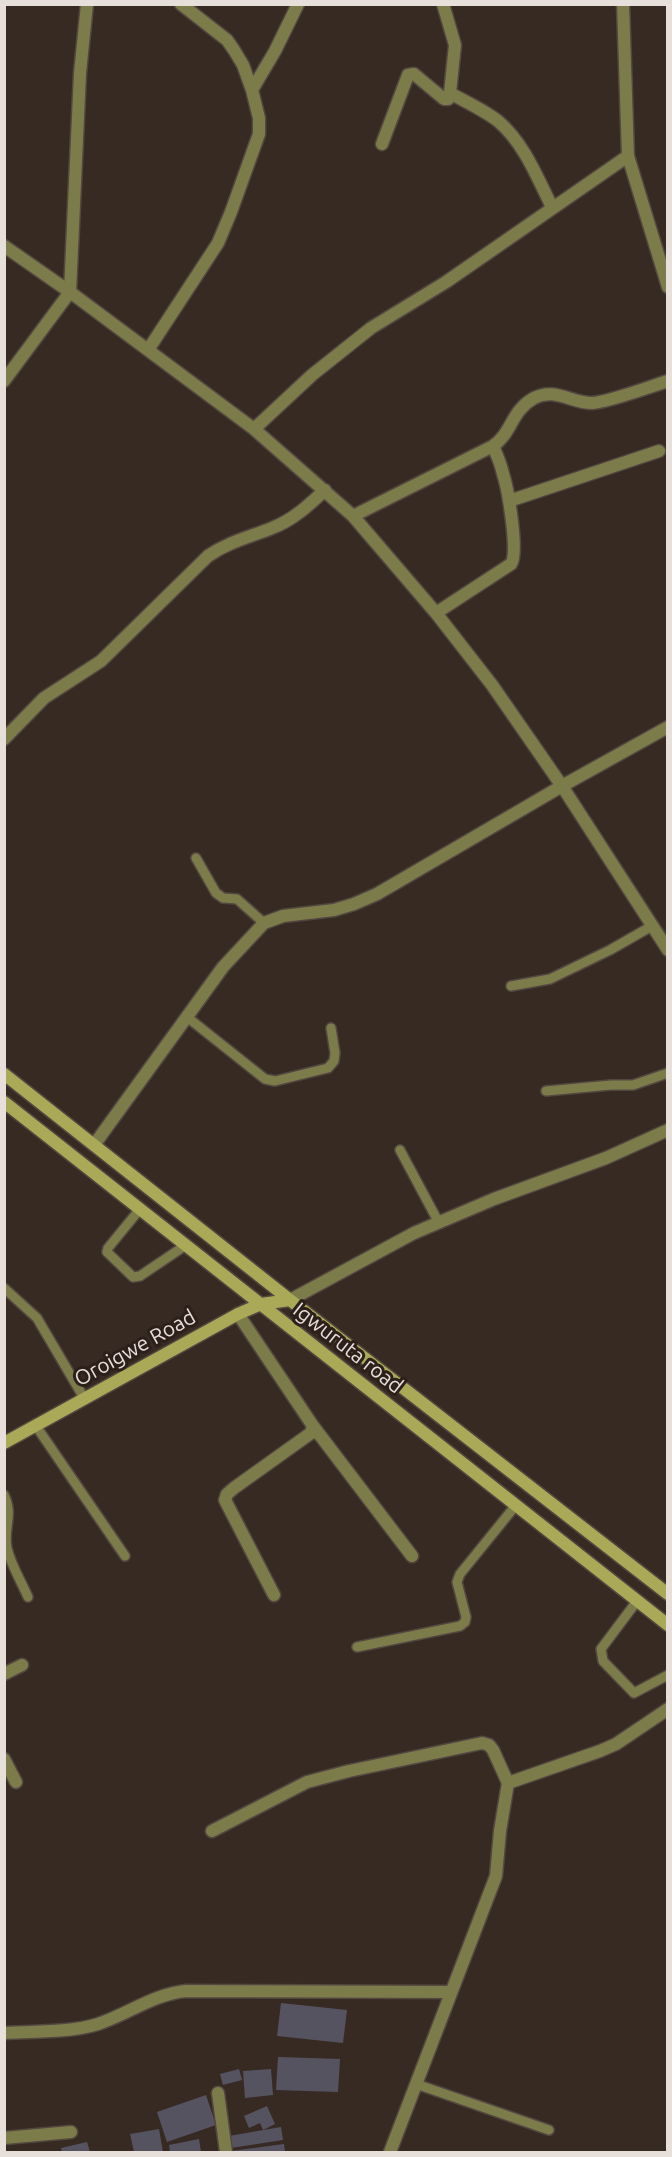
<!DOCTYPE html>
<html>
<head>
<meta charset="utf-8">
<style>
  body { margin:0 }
  #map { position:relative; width:672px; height:2157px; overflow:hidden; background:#372a23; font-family:Ubuntu,sans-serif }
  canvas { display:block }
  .frame { position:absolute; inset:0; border:6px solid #e7dfda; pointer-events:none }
</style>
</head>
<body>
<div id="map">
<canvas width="672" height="2157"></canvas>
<div class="frame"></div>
</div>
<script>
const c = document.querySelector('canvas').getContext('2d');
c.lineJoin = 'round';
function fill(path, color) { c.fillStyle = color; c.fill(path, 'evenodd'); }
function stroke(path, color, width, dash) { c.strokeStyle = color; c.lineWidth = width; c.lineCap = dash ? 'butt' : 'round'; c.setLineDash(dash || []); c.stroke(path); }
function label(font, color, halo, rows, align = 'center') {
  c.font = font + ' Ubuntu,sans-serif'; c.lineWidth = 6; c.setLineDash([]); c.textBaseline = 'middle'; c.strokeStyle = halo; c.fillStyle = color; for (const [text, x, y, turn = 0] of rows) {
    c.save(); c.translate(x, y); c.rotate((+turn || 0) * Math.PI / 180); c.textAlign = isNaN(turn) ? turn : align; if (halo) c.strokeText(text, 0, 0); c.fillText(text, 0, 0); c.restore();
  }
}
const building = new Path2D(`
  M281,2003L347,2010L343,2043L277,2036Z
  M278,2057L340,2059L338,2092L276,2090Z
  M239,2069L242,2080L223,2085L220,2074Z
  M271,2069L273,2095L245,2098L243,2071Z
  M206,2095L216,2125L167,2142L157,2112Z
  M267,2106L275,2124L263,2130L260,2123L249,2128L244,2116Z
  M281,2127L283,2140L231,2148L229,2136Z
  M159,2129L163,2152H134L130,2134Z
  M199,2139L201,2152H170L169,2145Z
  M87,2142L90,2152H62L61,2148Z
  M284,2144L285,2152H231V2151Z`);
const lane = new Path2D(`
  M196,858L216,893L223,898L237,899L264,923
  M511,986L550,979L610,950L652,926
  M187,1017L265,1079L275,1081L328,1068L334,1061L335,1053L331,1028
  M546,1091L611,1085H633L668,1073
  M400,1150L439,1223
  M140,1209L108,1248L107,1252L133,1277L140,1276L186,1245
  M4,1288L37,1318L84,1398
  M36,1426L125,1556
  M4,1495C14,1515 3,1528 7,1548C11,1565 21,1581 28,1597
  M637,1601L601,1649L603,1661L634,1693L668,1675
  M357,1647L460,1626L465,1622L466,1617L457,1582L460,1574L516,1505
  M416,2084L549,2130`);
const street = new Path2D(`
  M623,4L628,156L668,287
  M252,90L275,51L298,4
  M450,93C466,102 484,110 498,121C524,143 537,177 552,207
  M382,144L408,75L414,74L444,99H448L450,93L455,45L443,4
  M4,246L70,292L254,429L353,516L436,613L492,685L562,786L668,950
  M148,350L218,243L231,212L259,134V118L252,90L243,65L234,50L227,40L181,4
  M4,381L70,292L80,73L87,4
  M254,429L312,375L371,328L446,282L628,156
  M509,501L659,451
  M353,516L493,446C512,433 511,411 534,398C555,387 571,403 592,403C609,402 649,387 668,381
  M436,613L511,564C519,553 508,489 503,474C501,464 497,455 493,446
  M4,739L44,698L101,661L208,556C228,542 250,537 272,528C293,520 309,505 325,490
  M94,1145L223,967L264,923L283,916L334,910L354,904L377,894L562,786L668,727
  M290,1300L414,1233L494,1199L606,1158L668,1130
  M238,1314L313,1426L311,1433L234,1488L227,1494L225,1500L274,1595
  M313,1426L412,1556
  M4,1674L22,1665
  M4,1759L16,1782
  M508,1783L600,1751L616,1744L668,1709
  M212,1831L307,1782L349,1771L482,1743L489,1745L493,1750L508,1783L500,1831L496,1876L390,2152
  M4,2033C31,2032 74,2032 98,2024C128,2014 154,1994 186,1991L451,1992
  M218,2093L226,2152
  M4,2138L71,2132`);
const secondary = new Path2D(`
  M4,1074L290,1300L668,1594
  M4,1102L668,1625
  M4,1443L238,1314L261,1304L290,1300`);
const streetNames = [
  ["Oroigwe Road",135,1348,-29],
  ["Igwuruta road",348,1348,38]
];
fill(building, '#565361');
stroke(lane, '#534740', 12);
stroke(street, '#534740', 15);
stroke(secondary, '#534740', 15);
stroke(lane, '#7c7c4b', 9);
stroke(street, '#7c7c4b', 12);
stroke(secondary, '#a9a957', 12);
label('21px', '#e7dfda', '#2d201a', streetNames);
</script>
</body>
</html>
